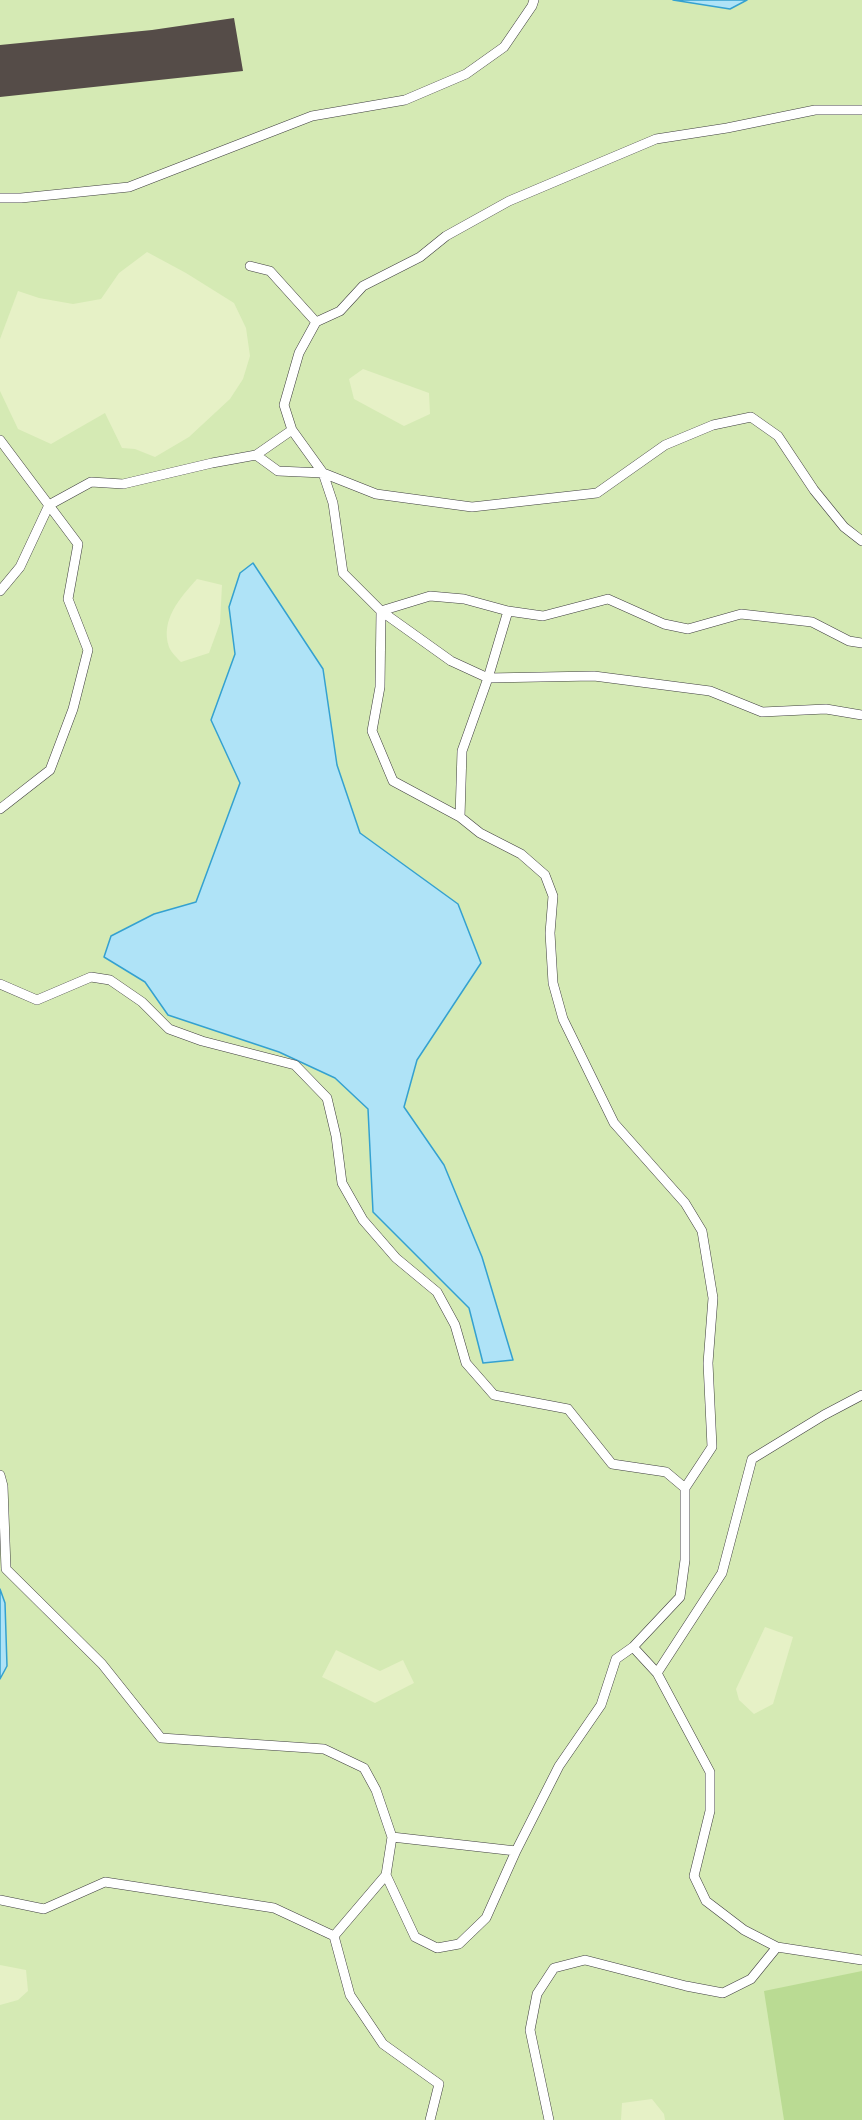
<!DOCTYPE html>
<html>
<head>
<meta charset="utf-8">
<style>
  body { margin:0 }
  canvas { display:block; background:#fff9eb }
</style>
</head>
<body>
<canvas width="862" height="2120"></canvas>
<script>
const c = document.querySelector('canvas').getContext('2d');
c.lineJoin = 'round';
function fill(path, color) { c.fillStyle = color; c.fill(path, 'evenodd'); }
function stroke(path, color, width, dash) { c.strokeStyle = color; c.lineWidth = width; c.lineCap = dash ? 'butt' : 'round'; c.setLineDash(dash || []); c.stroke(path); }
const green = new Path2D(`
  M0,0H862V2120H0Z`);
const forest = new Path2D(`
  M862,1971V2120H784L764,1991Z`);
const pitch = new Path2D(`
  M147,252L186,273L234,303L246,328L250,356L243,379L230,399L189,437L155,457L135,449L122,448L105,413L51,444L18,429L0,391V339L18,291L39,298L73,304L101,299L119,273Z
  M363,369L429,393L430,414L404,426L354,399L349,379Z
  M197,579L222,585L220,623L209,653L181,662C177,658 171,652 169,647C160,620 180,598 197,579Z
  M765,1627L793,1637L773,1704L754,1714L739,1700L736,1689Z
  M336,1650L380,1671L403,1660L414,1683L375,1703L322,1677Z
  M0,1965L26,1970L28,1991L18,2000L0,2005Z
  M652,2099L664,2114L665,2120H621L622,2103Z`);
const water = new Path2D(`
  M673,0H747L730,9Z
  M253,563L323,669L337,765L360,833L458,904L481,963L417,1060L404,1107L444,1165L482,1257L513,1360L483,1363L469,1308L373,1212L368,1109L335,1078L279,1052L168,1015L145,982L104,957L111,936L154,914L196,902L240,783L211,720L235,654L229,607L240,573Z
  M0,1589L5,1603L7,1666L0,1679Z`);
const building = new Path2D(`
  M234,18L243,71L0,97V45L152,30Z`);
const service = new Path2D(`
  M0,198H21L129,187L312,116L405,100L466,74L504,47L532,6L534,0
  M250,266L270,271L316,322
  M292,430L256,455L278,471L323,473L292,430L284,405L299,353L316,322L340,311L363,286L420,257L446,236L509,201L656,139L727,128L815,110H862
  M0,440L78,544L68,599L88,650L73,709L50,770L0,809
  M323,473L333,503L343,573L381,611L451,661L488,678L594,676L710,691L762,712L826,709L862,715
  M323,473L376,494L472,507L597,493L665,445L713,425L751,417L778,436L814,490L844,527L862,541
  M0,591L20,567L49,505L91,482L123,484L212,463L256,455
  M381,611L380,687L372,731L393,781L460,817L480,833L521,854L545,875L553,896L550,933L553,983L563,1019L614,1123L685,1203L702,1231L713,1298L708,1363L712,1447L685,1488
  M381,611L430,596L464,599L508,611L543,616L608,599L664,624L688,629L741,614L812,622L849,641L862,643
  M460,817L462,751L488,678L508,611
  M0,984L37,1000L91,977L110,980L142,1002L169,1029L202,1041L295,1065L327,1098L336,1136L342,1183L363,1220L396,1258L437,1292L455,1325L466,1363L494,1395L568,1409L612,1464L666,1472L685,1488V1560L680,1597L633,1647L616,1659L601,1705L559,1766L516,1851L392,1837L376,1790L364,1768L324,1749L161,1738L102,1664L6,1569L3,1486L0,1475
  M862,1395L824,1415L752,1459L722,1573L657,1673L710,1772V1811L694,1876L706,1901L744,1930L777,1947L862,1960
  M633,1647L657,1673
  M386,1875L415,1937L437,1948L459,1944L486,1918L516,1851
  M0,1900L44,1909L105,1882L274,1908L334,1936L350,1995L383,2044L439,2084L430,2120
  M334,1936L386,1875L392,1837
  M549,2120L530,2030L537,1994L554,1968L585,1960L686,1986L723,1993L751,1979L777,1947`);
fill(green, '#d5eab4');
fill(forest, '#badb93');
fill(pitch, '#e6f1c6');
fill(water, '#afe3f7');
stroke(water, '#34a1d0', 1.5);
fill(building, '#554c48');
stroke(service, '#3f3f3f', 10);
stroke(service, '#fff', 9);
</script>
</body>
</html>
